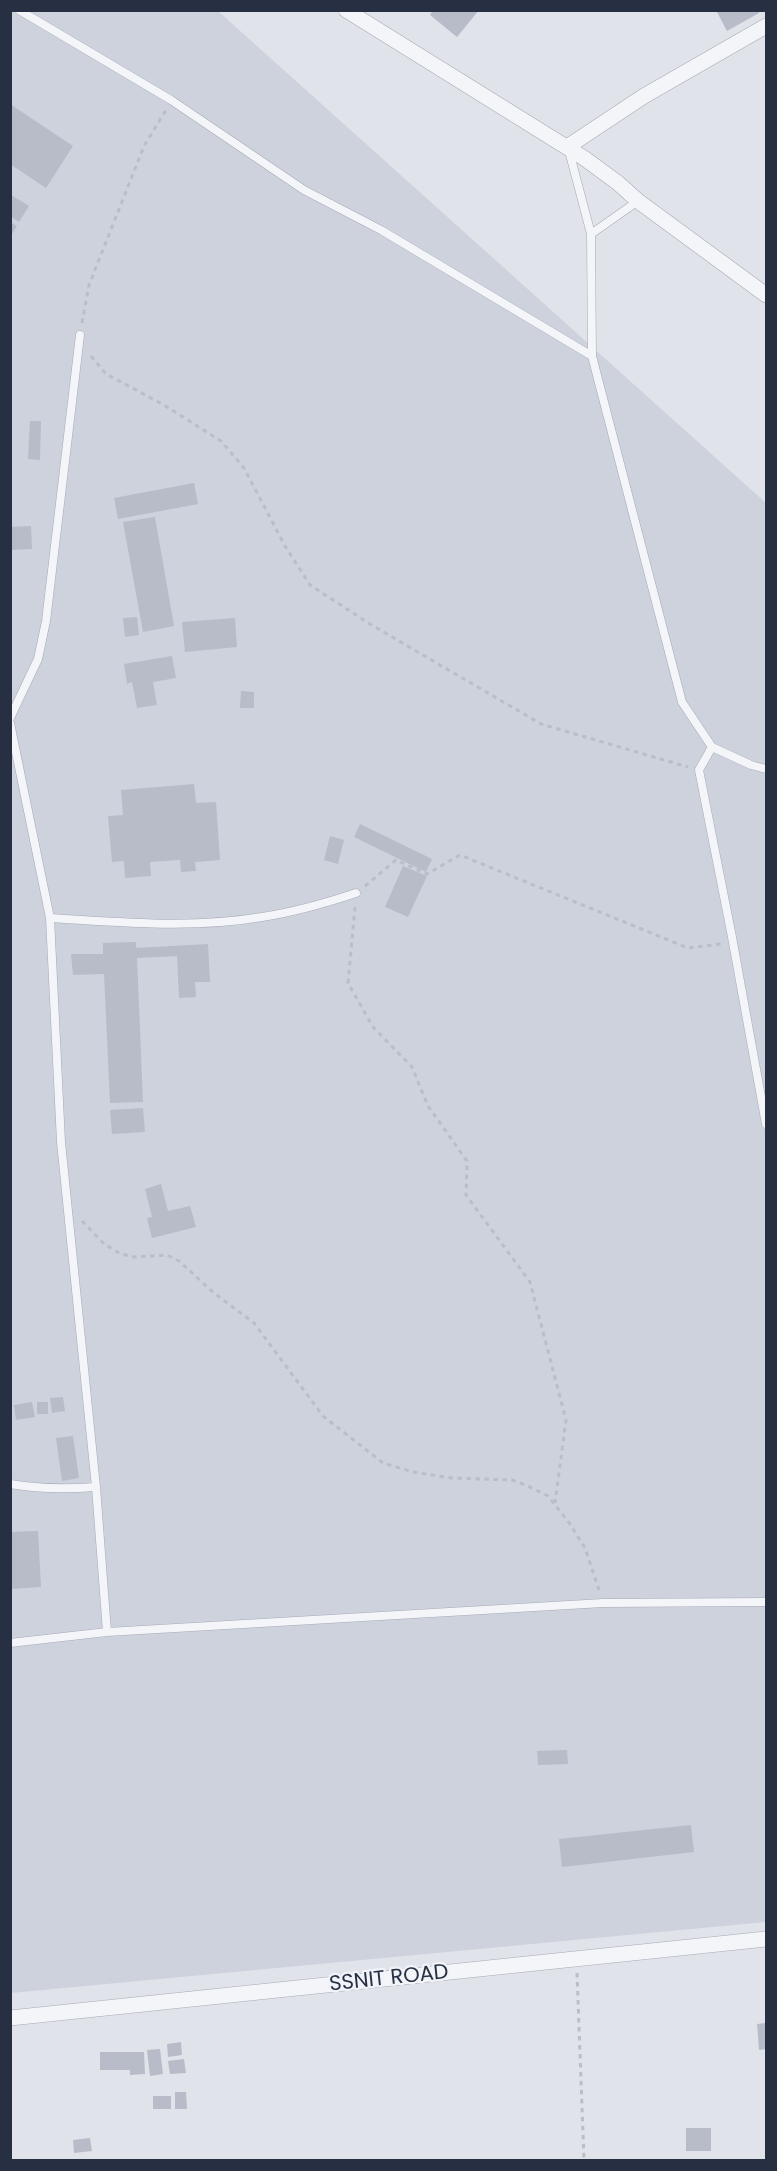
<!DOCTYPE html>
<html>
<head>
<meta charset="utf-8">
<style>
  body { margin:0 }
  #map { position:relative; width:777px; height:2171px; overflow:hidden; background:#e0e3ea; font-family:Poppins,sans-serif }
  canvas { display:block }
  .frame { position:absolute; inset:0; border:12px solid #273043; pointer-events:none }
</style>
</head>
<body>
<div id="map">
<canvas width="777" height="2171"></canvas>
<div class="frame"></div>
</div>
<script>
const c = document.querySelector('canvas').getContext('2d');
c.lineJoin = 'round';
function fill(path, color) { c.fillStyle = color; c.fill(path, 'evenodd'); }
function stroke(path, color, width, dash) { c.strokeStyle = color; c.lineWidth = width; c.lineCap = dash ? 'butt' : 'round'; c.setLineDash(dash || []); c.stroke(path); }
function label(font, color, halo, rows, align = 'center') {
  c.font = font + ' Poppins,sans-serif'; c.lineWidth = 4.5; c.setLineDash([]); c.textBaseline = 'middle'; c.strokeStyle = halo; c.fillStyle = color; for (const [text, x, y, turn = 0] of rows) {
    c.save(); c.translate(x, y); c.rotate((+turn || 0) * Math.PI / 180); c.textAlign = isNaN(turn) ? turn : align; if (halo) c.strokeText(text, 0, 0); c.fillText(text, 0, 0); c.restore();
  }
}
const built = new Path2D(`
  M11,11H218L766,503V1922L11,1993Z`);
const building = new Path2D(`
  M433,10H479L457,37L430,15Z
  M716,10H758L759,13L727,31Z
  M10,104L73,146L46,188L10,164Z
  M11,195L29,206L19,222L10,216Z
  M10,222L17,226L10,237Z
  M30,421H41L40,460L28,459Z
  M194,483L198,504L118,519L114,498Z
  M155,517L174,626L143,632L123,522Z
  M31,526L32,549L10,550V527Z
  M137,617L139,635L125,637L123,618Z
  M235,618L237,647L185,652L182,622Z
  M172,656L176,678L153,682L157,705L137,708L132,682L127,684L124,664Z
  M241,691L254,692V708H240Z
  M194,784L196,803L216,802L220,860L195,862L196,871L181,872L180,860L150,862L151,876L125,878L124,861L112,862L108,816L123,815L121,790Z
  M360,824L432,859L426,872L354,837Z
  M330,836L344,840L338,864L324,860Z
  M403,866L427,876L408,917L385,907Z
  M136,942V948L208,944L210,982H195L196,997L179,998L177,956L137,958L143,1102L110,1103L104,974L73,975L71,954H103V943Z
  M143,1108L145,1132L112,1134L110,1110Z
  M161,1184L168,1211L190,1206L196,1227L152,1238L147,1218L152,1217L145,1189Z
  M63,1397L65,1411L52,1413L50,1398Z
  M32,1402L35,1417L16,1420L14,1405Z
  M37,1402H48V1414H37Z
  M73,1436L79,1478L62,1481L56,1438Z
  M38,1531L41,1587L10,1589V1532Z
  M567,1750L568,1764L538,1765L537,1751Z
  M691,1825L694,1852L562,1867L559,1839Z
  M766,2023V2049L759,2050L757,2024Z
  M181,2042L182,2055L168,2057L167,2044Z
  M160,2049L163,2074L150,2076L147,2050Z
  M100,2052H144L145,2074L130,2075V2070H100Z
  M184,2059L186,2073L170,2074L168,2061Z
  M175,2092H186L187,2109H175Z
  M153,2096H171V2109H153Z
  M686,2128H711V2151H686Z
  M90,2138L92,2151L74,2153L73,2140Z`);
const path = new Path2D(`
  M82,323L89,285L144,146L166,110
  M91,356L106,374L164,405L221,441L244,468L285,546L310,585L370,624L541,724L688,767
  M365,886L396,860L427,874L460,855L688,948L721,944
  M355,907L348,983L373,1027L412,1067L428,1106L467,1161L466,1195L530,1282L566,1420L555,1503
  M82,1221L104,1244L121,1254L135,1257L167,1255L179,1261L214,1293L254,1323L323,1416L383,1463L413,1472L451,1478L512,1480L528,1486L548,1496L570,1524L585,1548L599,1590
  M577,1973L584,2160`);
const lane = new Path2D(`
  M19,10L171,100L304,190L381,230L592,356L682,702L712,747L751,765L766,769
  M569,151L591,234L592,356
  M591,234L638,201
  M10,718L38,659L46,621L80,335
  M10,723L50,918L61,1142L96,1487L107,1632
  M712,747L699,770L732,937L766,1124
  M50,918C120,922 192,929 262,917C295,912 326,903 356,893
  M10,1484C38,1489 67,1489 96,1487
  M10,1643L107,1632L603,1603L766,1602`);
const street = new Path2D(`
  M346,10L584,158L618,183L638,201L766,295
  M567,147L644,96L766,26
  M10,2018L766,1939`);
const streetNames = [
  ["SSNIT ROAD",389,1979,-6]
];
fill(built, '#ced2dd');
fill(building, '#b7bcc8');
stroke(lane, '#a5aab5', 9);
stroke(street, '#a5aab5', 16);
stroke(path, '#babec5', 3, [4.5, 4.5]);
stroke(lane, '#f3f5f8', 8);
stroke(street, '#f3f5f8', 15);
label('21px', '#273043', '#f0f3f8', streetNames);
</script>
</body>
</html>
